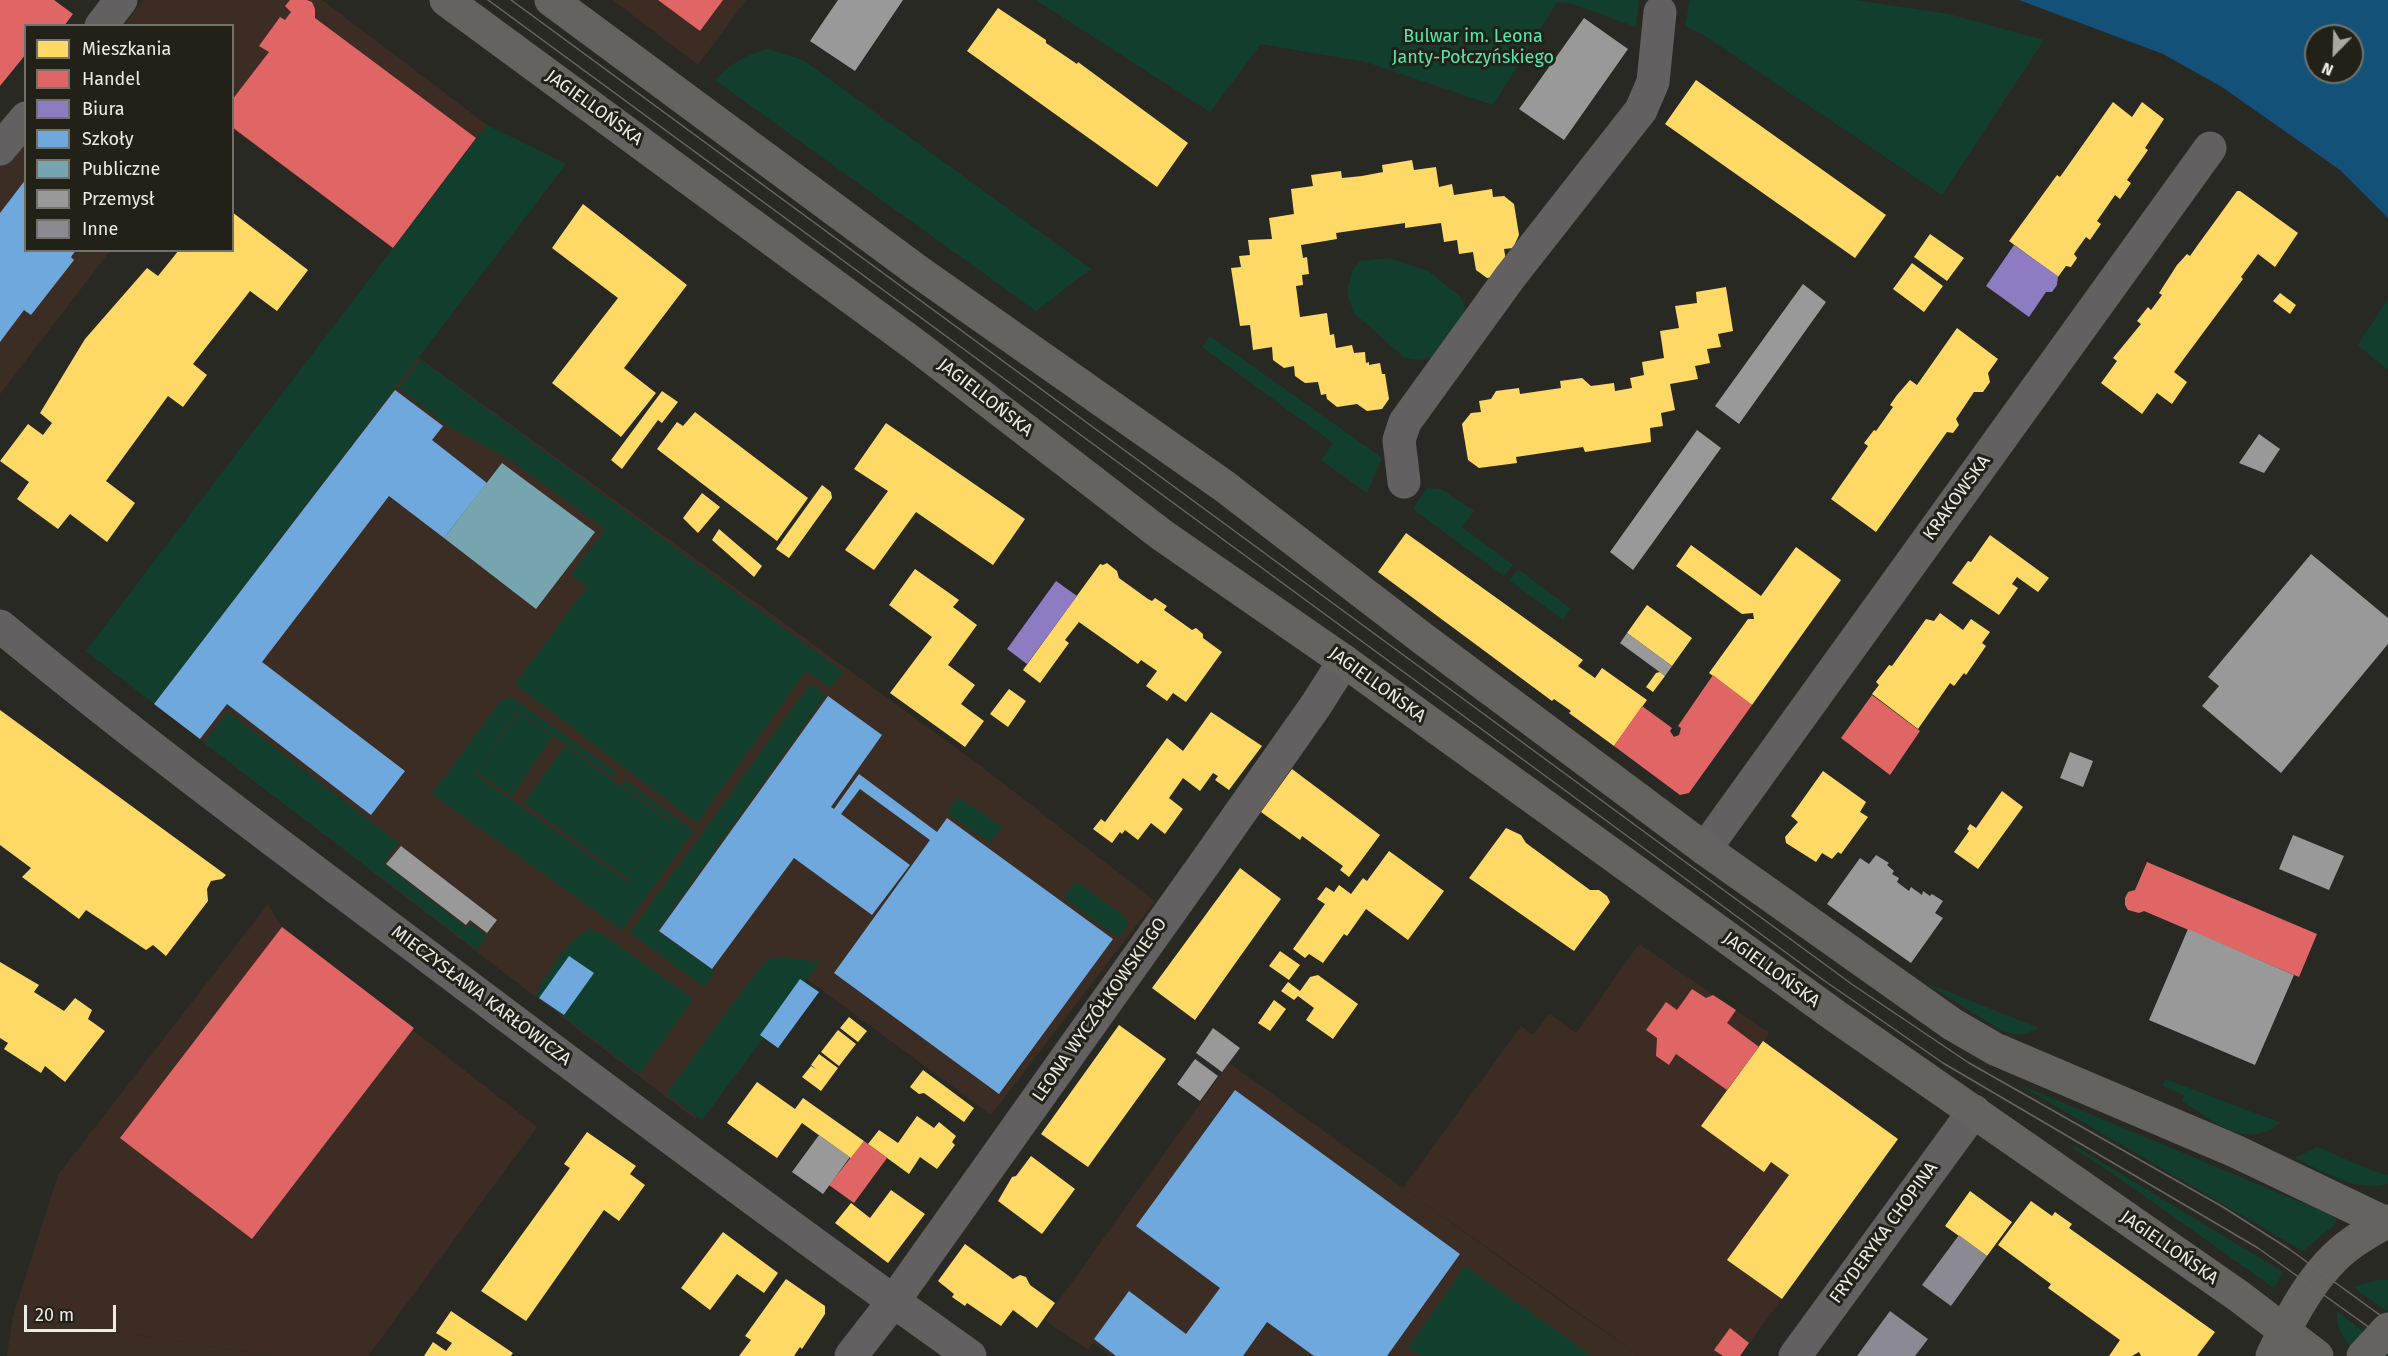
<!DOCTYPE html>
<html>
<head>
<meta charset="utf-8">
<style>
  body { margin:0 }
  #map { position:relative; width:2388px; height:1356px; overflow:hidden; background:#292924; font-family:"Fira Sans",sans-serif }
  canvas { display:block }
  .legend { position:absolute; left:24px; top:24px; width:210px; height:228px; box-sizing:border-box; background:#222118; border:2px solid #73726a; margin:0; padding:8px 10px; list-style:none; font-size:18px; color:#ecebe5 }
  .legend li { display:flex; align-items:center; gap:12px; height:30px }
  .legend b { width:30px; border:2px solid #73726a }
  .north { position:absolute; left:2304px; top:24px; width:60px; height:60px; box-sizing:border-box; background:#222118; border:2px solid #73726a; border-radius:50%; rotate:203deg; font-size:16px; font-weight:700; line-height:24px; text-align:center; color:#ecebe5 }
  .north::after { content:''; display:block; margin:auto; width:21px; height:27px; background:#a8a7a1; clip-path:polygon(50% 0,100% 100%,50% 72%,0 100%) }
  .scale { position:absolute; left:24px; top:1305px; width:92px; height:27px; box-sizing:border-box; border:3px solid #ecebe5; border-top:0; padding-left:8px; font-size:18px; line-height:21px; white-space:nowrap; color:#ecebe5; -webkit-text-stroke:4px #222118; paint-order:stroke }
</style>
</head>
<body>
<div id="map">
<canvas width="2388" height="1356"></canvas>
<ul class="legend">
<li><b style="height:16px;background:#ffd966"></b>Mieszkania</li>
<li><b style="height:16px;background:#e06666"></b>Handel</li>
<li><b style="height:16px;background:#8e7cc3"></b>Biura</li>
<li><b style="height:16px;background:#6fa8dc"></b>Szkoły</li>
<li><b style="height:16px;background:#76a5af"></b>Publiczne</li>
<li><b style="height:16px;background:#999"></b>Przemysł</li>
<li><b style="height:16px;background:#8b8991"></b>Inne</li>
</ul>
<div class="north">N</div>
<div class="scale">20 m</div>
</div>
<script>
const c = document.querySelector('canvas').getContext('2d');
c.lineJoin = 'round';
function fill(path, color) { c.fillStyle = color; c.fill(path, 'evenodd'); }
function stroke(path, color, width, dash) { c.strokeStyle = color; c.lineWidth = width; c.lineCap = dash ? 'butt' : 'round'; c.setLineDash(dash || []); c.stroke(path); }
function label(font, color, halo, rows, align = 'center') {
  c.font = font + ' "Fira Sans",sans-serif'; c.lineWidth = 6; c.setLineDash([]); c.textBaseline = 'middle'; c.strokeStyle = halo; c.fillStyle = color; for (const [text, x, y, turn = 0] of rows) {
    c.save(); c.translate(x, y); c.rotate((+turn || 0) * Math.PI / 180); c.textAlign = isNaN(turn) ? turn : align; if (halo) c.strokeText(text, 0, 0); c.fillText(text, 0, 0); c.restore();
  }
}
const commercial = new Path2D(`
  M143,0H322L487,125L393,248L233,129L232,26H124Z
  M613,0H746L698,65Z
  M268,904L282,928L537,1127L368,1356H272L13,1316L58,1175Z
  M1639,944L1769,1033L1764,1041L1898,1139L1740,1356H1640L1403,1188L1521,1026L1533,1035L1549,1014L1576,1033Z`);
const education = new Path2D(`
  M25,123L26,250L110,251L0,394V156Z
  M418,357L982,767L1155,901L991,1115L807,979L695,1119L154,704Z
  M1229,1063L1570,1308L1640,1356H1110L1093,1343L1088,1350L1045,1320Z
  M13,1316L272,1356H7Z`);
const green = new Path2D(`
  M1036,0H1639L1636,27L1570,3L1557,2L1493,105L1366,62L1261,44L1210,112Z
  M1690,0H1854L1949,14L2044,40L1942,195L1702,34L1685,26Z
  M768,49L803,60L1091,269L1036,311L715,80C732,63 745,55 768,49Z
  M487,125L566,164L154,704L86,651Z
  M1389,258L1428,271L1461,297L1465,308L1462,321L1434,356L1420,360L1405,358L1354,313L1347,293L1352,271L1360,261Z
  M2388,299V370L2358,345Z
  M1210,336L1382,458L1367,493L1321,460L1333,443L1202,347Z
  M421,360L843,672L831,688L806,671L697,823L515,684L587,587L571,575L605,529L509,459L451,428L399,388Z
  M1427,488L1441,489L1474,511L1462,527L1513,565L1504,576L1413,509Z
  M1518,569L1570,608L1563,620L1509,580Z
  M810,684L826,695L657,931L715,972L704,987L630,933Z
  M513,698L616,772L613,777L517,711L475,774L627,882L669,823L628,879L524,803L565,746L670,822L671,820L622,785L625,780L694,831L622,930L432,794L502,699Z
  M228,712L399,843L384,864L467,928L471,924L487,936L477,950L204,743Z
  M518,713L552,737L512,796L477,772Z
  M958,797L1002,827L990,843L947,813Z
  M1076,881L1125,917L1128,925L1119,938L1064,898Z
  M590,929L604,935L693,999L640,1074L535,995C550,971 564,942 590,929Z
  M779,957L820,962L702,1120L666,1094L758,970L768,960Z
  M1926,983L2039,1028C2026,1035 2016,1036 2002,1031Z
  M2165,1079L2281,1123C2243,1151 2215,1121 2182,1101L2184,1095L2163,1086Z
  M2018,1084L2324,1212L2336,1219V1223L2303,1251Z
  M2075,1146L2283,1272L2274,1288L2099,1164L2074,1149Z
  M2317,1147L2376,1172L2388,1175V1184C2354,1192 2325,1172 2295,1158Z
  M1465,1266L1592,1356H1421L1408,1348Z
  M2377,1280H2388V1312L2353,1287Z
  M2337,1311L2388,1351V1356H2362C2346,1343 2336,1333 2337,1311Z`);
const water = new Path2D(`
  M2019,0H2388V218L2340,170L2222,87L2163,54ZM2316,36H2352V72H2316Z`);
const homes = new Path2D(`
  M998,8L1046,40V43L1077,64L1078,62L1188,143L1157,187L967,51Z
  M1696,80L1886,215L1855,258L1665,124Z
  M2113,102L2132,117L2142,102L2164,119L2145,148L2148,150L2127,180L2131,183L2120,199L2115,195L2097,221L2101,224L2090,240L2086,237L2078,248L2074,254L2077,258L2071,267L2066,266L2058,277L2009,241L2057,175L2060,177Z
  M1412,160L1414,170L1436,167L1439,187L1452,184L1454,195L1492,189L1493,197L1504,196L1514,204L1519,235L1513,248L1504,249L1507,266L1499,276L1487,278L1476,270L1473,252L1459,254L1457,240L1444,242L1441,223L1405,228V223L1336,233L1337,239L1301,245L1303,258L1307,257L1309,274L1302,275L1303,285L1296,286L1300,317L1327,313L1330,335L1334,334L1336,348L1352,345L1354,353L1365,352L1366,363L1369,362V365L1380,363L1382,374H1385L1389,399L1382,409L1367,411L1357,404L1337,407L1327,399L1326,394L1321,395L1318,382L1305,383L1295,376L1294,366L1284,368L1273,360L1272,347L1253,350L1250,325L1240,326L1231,268L1241,267L1239,256L1250,255L1248,240L1272,239L1269,218L1294,214L1291,189L1313,186L1311,175L1341,171L1342,178L1362,176L1383,172L1382,165Z
  M2237,191H2240L2298,233L2275,267L2258,254L2241,277L2243,279L2174,372L2187,382L2172,404L2157,393L2142,414L2101,383L2117,361L2113,358L2141,324L2137,321L2148,307L2151,310L2162,295L2159,293L2177,265L2187,254L2190,256L2197,246Z
  M583,204L687,285L624,368L656,393L621,437L552,383L618,298L552,248Z
  M232,212L308,270L277,311L250,291L193,364L207,375L183,407L168,396L106,481L135,503L107,542L70,514L58,529L17,499L29,482L0,461L28,424L43,435L52,423L40,413L85,339L147,268L158,276L179,250H232Z
  M1930,234L1964,258L1947,281L1914,257Z
  M1912,263L1943,286L1924,312L1893,289Z
  M1726,287L1733,331L1718,334L1721,347L1707,349L1710,363L1695,366L1698,379L1670,384L1675,410L1661,413L1663,426L1650,428L1651,442L1585,452L1583,447L1516,457L1517,463L1479,468L1468,460L1462,424L1471,413L1481,412L1479,401L1491,399L1496,391L1519,388L1520,394L1561,388L1560,381L1582,378L1591,386L1614,383L1615,391L1632,388L1630,378L1644,375L1642,362L1664,358L1660,331L1679,328L1675,306L1697,303L1696,292Z
  M2280,293L2296,305L2290,314L2273,301Z
  M1957,328L1998,359L1988,373L1990,382L1983,392H1974L1956,419L1959,425L1953,433L1947,432L1876,532L1831,499L1868,446L1864,443L1874,430L1876,431L1893,407L1890,405L1897,395L1910,380L1917,385Z
  M662,391L678,402L662,423L658,420L622,469L611,460Z
  M695,412L808,498L777,541L657,449L677,422L683,426Z
  M886,423L1025,519L993,565L916,512L874,570L845,550L888,491L854,469Z
  M822,485L831,492L832,498L789,558L776,549Z
  M702,493L720,507L698,533L683,518Z
  M719,529L762,566L754,577L712,540Z
  M1406,533L1583,660L1578,666L1595,678L1602,668L1647,700L1614,746L1569,713L1571,711L1554,699L1552,701L1378,572Z
  M1990,535L2049,578L2038,592L2017,577L2012,584L2018,588L1999,615L1952,583L1968,561L1971,562Z
  M1691,545L1761,596L1796,547L1841,580L1752,705L1709,673L1748,619H1754L1753,613L1742,614L1676,566Z
  M1107,563L1117,571L1119,578L1148,599L1152,601L1155,598L1167,606L1164,610L1192,630L1196,628L1203,634V638L1222,652L1186,702L1173,693L1167,701L1146,686L1157,671L1141,660L1138,664L1079,622L1065,640L1069,643L1040,683L1023,670L1100,564L1103,565Z
  M915,569L959,600L953,607L977,625L948,665L975,685L961,704L984,721L965,747L890,693L932,637L889,605Z
  M1647,605L1692,638L1672,666L1627,633Z
  M1940,613L1963,630L1971,619L1990,632L1982,643L1986,646L1966,675L1964,673L1954,686L1950,683L1918,729L1872,694L1879,685L1876,682L1883,673L1889,665L1892,666L1926,619L1934,621Z
  M1660,672L1665,676L1653,692L1646,687L1656,673Z
  M1009,689L1026,701L1008,727L990,714Z
  M0,710L226,875L222,879L211,881L207,889L208,901L166,956L153,945L146,950L86,910L79,919L22,877L31,868L0,845Z
  M1211,712L1262,746L1229,790L1215,780L1218,776L1213,773L1200,791L1183,778L1169,798L1183,809L1165,834L1151,823L1138,840L1125,830L1122,834L1120,832L1112,843L1093,829L1101,819L1105,822L1167,738L1183,751Z
  M1292,769L1380,835L1349,877L1340,870L1343,866L1302,836L1300,840L1261,812Z
  M1823,771L1866,802L1860,812L1868,817L1841,854L1838,852L1832,859L1822,853L1816,862L1786,843L1785,837L1798,822L1791,816Z
  M2002,791L2023,807L1978,869L1954,852L1969,831L1967,829L1970,824L1976,828Z
  M1506,828L1521,835L1526,843L1590,890H1599L1607,896L1610,902L1574,951L1469,878Z
  M1389,851L1444,891L1408,940L1366,909L1347,936L1344,934L1323,963L1309,954L1305,958L1293,949L1325,904L1317,899L1326,887L1334,892L1339,885L1351,894L1363,878L1367,881Z
  M1240,868L1281,899L1195,1020L1152,988Z
  M1280,951L1300,965L1289,980L1269,966Z
  M0,962L39,985L34,992L64,1011L75,998L92,1010L88,1019L105,1031L65,1082L45,1066L41,1073L4,1049L8,1043L0,1038Z
  M1318,975L1358,1004L1333,1039L1306,1020L1314,1008L1298,996L1294,1000L1281,991L1288,982L1300,991L1310,977Z
  M1274,1000L1286,1009L1270,1031L1258,1023Z
  M849,1017L867,1031L858,1042L840,1028Z
  M1119,1025L1166,1059L1088,1167L1041,1134Z
  M838,1030L856,1044L839,1066L821,1052Z
  M1763,1041L1898,1139L1782,1299L1727,1260L1789,1175L1771,1162L1764,1172L1701,1126Z
  M819,1054L838,1068L821,1091L802,1077L811,1066L817,1070L811,1065Z
  M923,1070L974,1108L964,1122L924,1093L919,1094L910,1087Z
  M757,1082L795,1109L803,1098L864,1141L852,1159L802,1123L777,1158L727,1123Z
  M917,1116L934,1128L939,1122L956,1136L952,1142L955,1145L937,1169L920,1157L909,1174L868,1144L879,1130L898,1143Z
  M587,1132L636,1166L630,1174L645,1185L619,1221L604,1210L526,1321L481,1291L570,1168L564,1164Z
  M1031,1156L1075,1189L1042,1234L998,1201L1012,1177L1016,1176Z
  M891,1190L925,1214L888,1263L835,1223L851,1203L870,1218Z
  M1970,1191L2012,1222L1987,1256L1945,1226Z
  M2031,1201L2052,1216L2055,1212L2072,1224L2069,1228L2215,1332L2197,1356H2141L2139,1352L2132,1356H2109L2120,1340L2048,1288L2051,1284L1998,1245Z
  M723,1232L778,1273L764,1293L737,1274L710,1310L681,1288Z
  M965,1244L1013,1279L1020,1275L1026,1277L1030,1285L1055,1303L1037,1328L1013,1310L1001,1326L967,1303L965,1306L952,1297L954,1294L938,1281Z
  M786,1279L825,1306V1314L802,1349L800,1347L794,1356H739L751,1340L745,1336Z
  M451,1311L513,1353L511,1356H424L433,1342L446,1351L452,1343L436,1333Z`);
const shops = new Path2D(`
  M0,0H54L73,14L64,26H26V54L0,86Z
  M290,0H307L312,2L315,9V18L476,138L393,248L232,127V100L269,52L259,46L280,17L285,20L291,12L285,6Z
  M658,0H723L700,31Z
  M1713,675L1752,705L1689,793L1680,795L1614,746L1642,706L1672,728L1670,731L1674,737L1679,735L1681,728L1678,726Z
  M1872,695L1920,731L1890,775L1841,738Z
  M2147,862L2317,934L2299,977L2144,911L2139,913L2128,910L2125,905V898L2128,892L2135,890Z
  M282,927L414,1028L252,1239L120,1138Z
  M1692,989L1706,998L1713,995L1736,1010L1727,1023L1759,1047L1727,1090L1676,1054L1669,1065L1656,1056L1657,1038L1646,1030L1666,1002L1677,1010Z
  M864,1141L887,1158L854,1203L829,1185Z
  M1730,1328L1749,1343L1740,1356H1723L1714,1350Z`);
const offices = new Path2D(`
  M2014,245L2058,276L2057,285L2052,292H2046L2029,317L1986,286Z
  M1056,581L1077,596L1027,664L1007,649Z`);
const schools = new Path2D(`
  M26,179V250H76L71,257L74,260L31,315L24,310L0,342V213Z
  M395,390L443,426L432,440L487,483L444,538L389,496L262,662L405,771L371,815L227,704L200,739L154,704Z
  M828,696L882,735L831,807L834,809L859,774L937,832L947,818L1113,939L999,1094L834,973L930,840L860,789L841,814L910,865L872,915L794,858L712,969L659,931Z
  M569,956L594,973L564,1015L539,998Z
  M800,979L819,992L778,1048L760,1035Z
  M1235,1090L1460,1254L1387,1356H1314L1267,1322L1243,1356H1116L1094,1339L1129,1291L1186,1334L1220,1288L1136,1226Z`);
const public = new Path2D(`
  M502,463L595,532L536,609L444,538Z`);
const industry = new Path2D(`
  M838,0H903L855,71L810,41Z
  M1584,18L1628,49L1564,140L1519,109Z
  M1803,284L1826,302L1739,424L1715,406Z
  M1697,430L1721,448L1633,570L1610,552Z
  M2259,434L2280,449L2264,473L2239,463Z
  M2311,554L2388,618V644L2281,773L2202,706L2219,686L2208,677Z
  M1627,633L1672,666L1665,676L1620,643Z
  M2070,752L2093,761L2083,787L2060,778Z
  M2293,835L2344,856L2329,890L2279,869Z
  M401,846L497,920L487,933L470,920L466,925L386,864Z
  M1876,855L1889,863L1887,865L1894,871L1892,874L1899,878L1897,882L1909,891L1911,887L1922,895L1923,891L1930,896L1932,894L1943,901L1935,913L1943,918L1911,963L1827,904L1860,858L1869,864Z
  M2188,929L2294,975L2255,1065L2149,1020Z
  M1213,1028L1240,1048L1222,1072L1196,1053Z
  M1195,1059L1218,1076L1200,1101L1177,1084Z
  M819,1135L850,1157L823,1194L792,1172Z`);
const building = new Path2D(`
  M1959,1235L1987,1256L1951,1306L1922,1285Z
  M1890,1311L1928,1339L1915,1356H1857Z`);
const street = new Path2D(`
  M101,26L121,0
  M0,149L26,118
  M1404,482L1399,440L1405,422L1510,277L1641,110L1653,82L1660,12
  M0,626C139,741 285,849 430,958C608,1092 787,1226 970,1356
  M1705,849L2210,148
  M851,1356L893,1302L1212,853L1316,705L1344,661
  M1795,1356L1974,1111`);
const secondary = new Path2D(`
  M446,0L918,347L1162,535L1344,661L1837,1017L2240,1297L2317,1356
  M551,0L919,272L1224,486L1422,638L1705,849L1952,1024L1995,1049L2235,1151L2388,1224
  M2272,1356C2291,1316 2315,1269 2352,1243C2363,1235 2376,1228 2388,1221`);
const tram = new Path2D(`
  M488,0L1822,979L1943,1063L2258,1248L2388,1341
  M511,0L1853,985L1969,1063L2223,1207L2289,1249L2388,1321`);
const secondaryBridge = new Path2D(`
  M2363,1356L2388,1329`);
const parkNames = [
  ["Bulwar im. Leona",1473,37],
  ["Janty-Połczyńskiego",1473,58]
];
const streetNames = [
  ["JAGIELLOŃSKA",594,108,36],
  ["JAGIELLOŃSKA",985,398,38],
  ["KRAKOWSKA",1957,498,-54],
  ["JAGIELLOŃSKA",1377,685,36],
  ["JAGIELLOŃSKA",1771,970,36],
  ["MIECZYSŁAWA KARŁOWICZA",481,996,37],
  ["LEONA WYCZÓŁKOWSKIEGO",1100,1010,-55],
  ["FRYDERYKA CHOPINA",1884,1233,-54],
  ["JAGIELLOŃSKA",2169,1248,35]
];
fill(commercial, '#3c2c24');
fill(education, '#3b2d23');
fill(green, '#123f2d');
fill(water, '#135179');
fill(homes, '#ffd966');
fill(shops, '#e06666');
fill(offices, '#8e7cc3');
fill(schools, '#6fa8dc');
fill(public, '#76a5af');
fill(industry, '#999');
fill(building, '#8b8991');
stroke(street, '#626060', 33);
stroke(secondary, '#646360', 33);
stroke(tram, '#686664', 1.5);
stroke(secondaryBridge, '#646360', 33);
label('18px', '#55e7ac', '#222118', parkNames);
label('18px', '#ecebe5', '#222118', streetNames);
</script>
</body>
</html>
